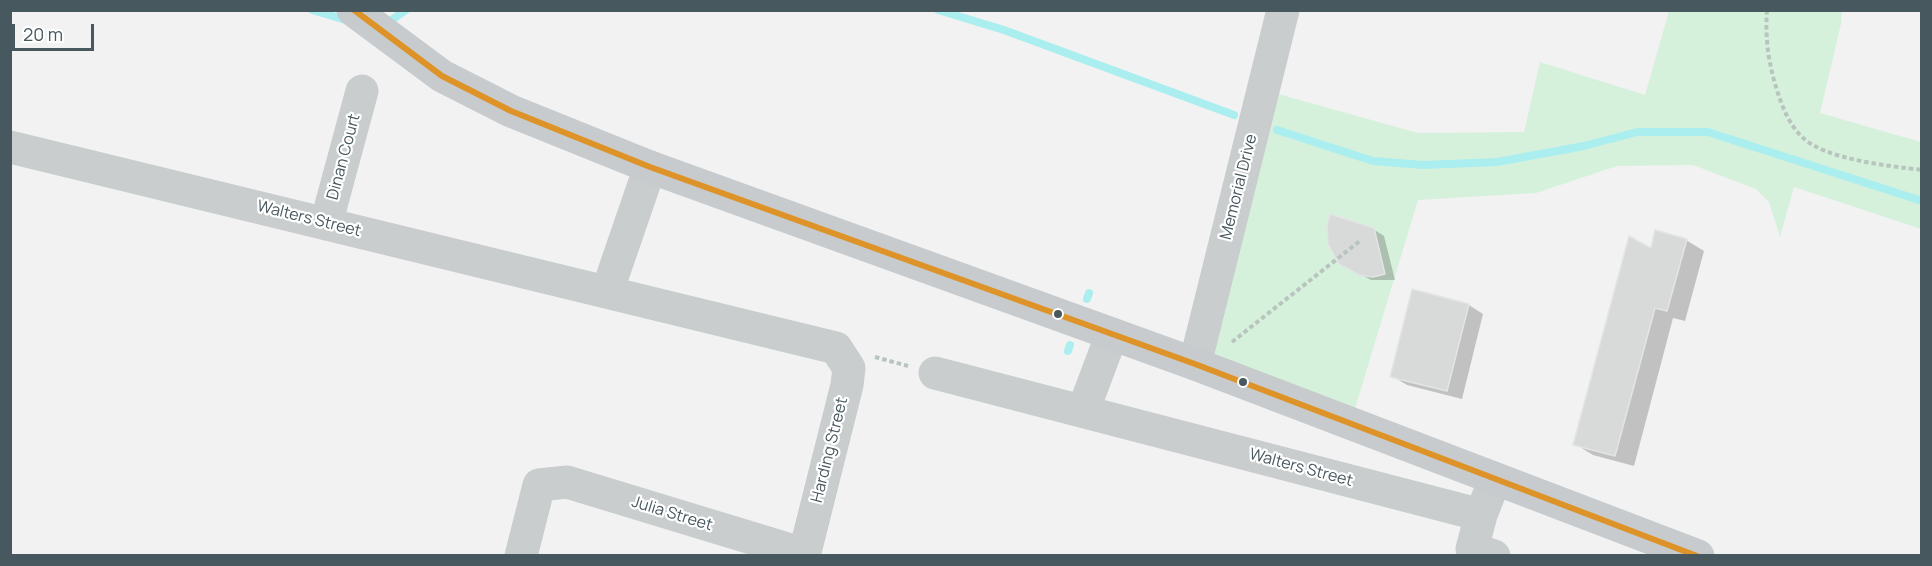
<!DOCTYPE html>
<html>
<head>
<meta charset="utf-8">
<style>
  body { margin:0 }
  #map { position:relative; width:1932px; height:566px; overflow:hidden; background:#f2f2f2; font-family:Manrope,sans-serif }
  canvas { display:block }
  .frame { position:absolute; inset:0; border:12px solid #48585f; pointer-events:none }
  .scale { position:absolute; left:12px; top:24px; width:82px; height:27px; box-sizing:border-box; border:3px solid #48585f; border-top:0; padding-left:8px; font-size:18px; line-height:21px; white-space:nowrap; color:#48585f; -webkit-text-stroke:4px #fff; paint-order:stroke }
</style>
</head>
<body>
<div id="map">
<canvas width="1932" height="566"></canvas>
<div class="frame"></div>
<div class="scale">20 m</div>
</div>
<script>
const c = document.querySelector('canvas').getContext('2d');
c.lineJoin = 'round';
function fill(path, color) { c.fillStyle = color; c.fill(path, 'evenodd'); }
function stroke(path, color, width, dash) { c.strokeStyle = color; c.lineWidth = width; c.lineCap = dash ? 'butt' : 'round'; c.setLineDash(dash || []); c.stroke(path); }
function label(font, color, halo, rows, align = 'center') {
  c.font = font + ' Manrope,sans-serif'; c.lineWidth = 4.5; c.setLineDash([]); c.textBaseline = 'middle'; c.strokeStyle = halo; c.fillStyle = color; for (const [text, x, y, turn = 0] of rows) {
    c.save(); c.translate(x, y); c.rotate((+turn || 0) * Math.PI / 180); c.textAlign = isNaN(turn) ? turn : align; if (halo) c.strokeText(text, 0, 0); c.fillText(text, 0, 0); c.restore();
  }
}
const green = new Path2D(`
  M1669,11H1842L1841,24L1820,113L1921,142V229L1794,187L1780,237L1769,202L1756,189L1693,165L1617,166L1536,193L1418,200L1351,422L1195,364L1271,92L1418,133L1524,132L1540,62L1645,95Z`);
const shadow = new Path2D(`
  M1373,229L1384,236L1395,280H1371L1340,263Z
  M1686,240L1704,251L1685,321L1673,318L1634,466L1593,455L1575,444L1652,250Z
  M1469,305L1483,314L1462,399L1407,385L1392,376Z`);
const stream = new Path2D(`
  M312,10L349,21
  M938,10L1004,30L1234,115
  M393,19L406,10
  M1277,130L1373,161L1423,165L1497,162L1584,146L1637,132H1708L1922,201
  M1087,299L1089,293
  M1068,351L1070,345`);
const building = new Path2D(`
  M1330,214L1374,228L1385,274L1373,277L1359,275L1339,264L1328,244L1327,224Z
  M1655,230L1687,239L1667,311L1655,308L1615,456L1573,445L1629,236L1651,248Z
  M1412,289L1469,304L1447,391L1390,377Z`);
const path = new Path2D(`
  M1767,10C1765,36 1768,59 1775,84C1781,103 1787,122 1802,137C1826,160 1890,166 1922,170
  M1232,342L1361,240
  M875,357L908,366`);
const minor = new Path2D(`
  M10,147L836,348L849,368L847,385L804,556
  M326,224L362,91
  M607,292L650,167
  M1195,364L1283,10
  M935,373L1481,515L1495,479
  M1083,411L1112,334
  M1481,515L1472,549L1494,556
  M521,556L539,485L567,482L804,554`);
const major = new Path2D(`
  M353,10L442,76L511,111L650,167L1195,364L1698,556`);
const bus1 = new Path2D(`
  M354,10L442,76L511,111L650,167L1195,364L1697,556`);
const markers = [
  [1058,314,5,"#48585f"],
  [1243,382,5,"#48585f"]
];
const streetNames = [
  ["Dinan Court",344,157,-75],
  ["Memorial Drive",1239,187,-76],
  ["Walters Street",309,219,14],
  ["Harding Street",830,450,-76],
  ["Walters Street",1301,468,15],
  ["Julia Street",672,514,17]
];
fill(green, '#d6f1db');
fill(shadow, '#0003');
stroke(stream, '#abeeef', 8);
fill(building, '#d8dada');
stroke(building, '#e3e4e5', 1.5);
stroke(path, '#b8c5bf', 4, [4.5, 3]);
stroke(minor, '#c9cdce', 33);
stroke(major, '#c7cbcd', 33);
stroke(bus1, '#de9328', 6);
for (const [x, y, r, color] of markers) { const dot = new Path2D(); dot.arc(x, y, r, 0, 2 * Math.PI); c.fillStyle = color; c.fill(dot); stroke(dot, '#fff', 2); }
label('16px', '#48585f', '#fff', streetNames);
</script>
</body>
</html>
